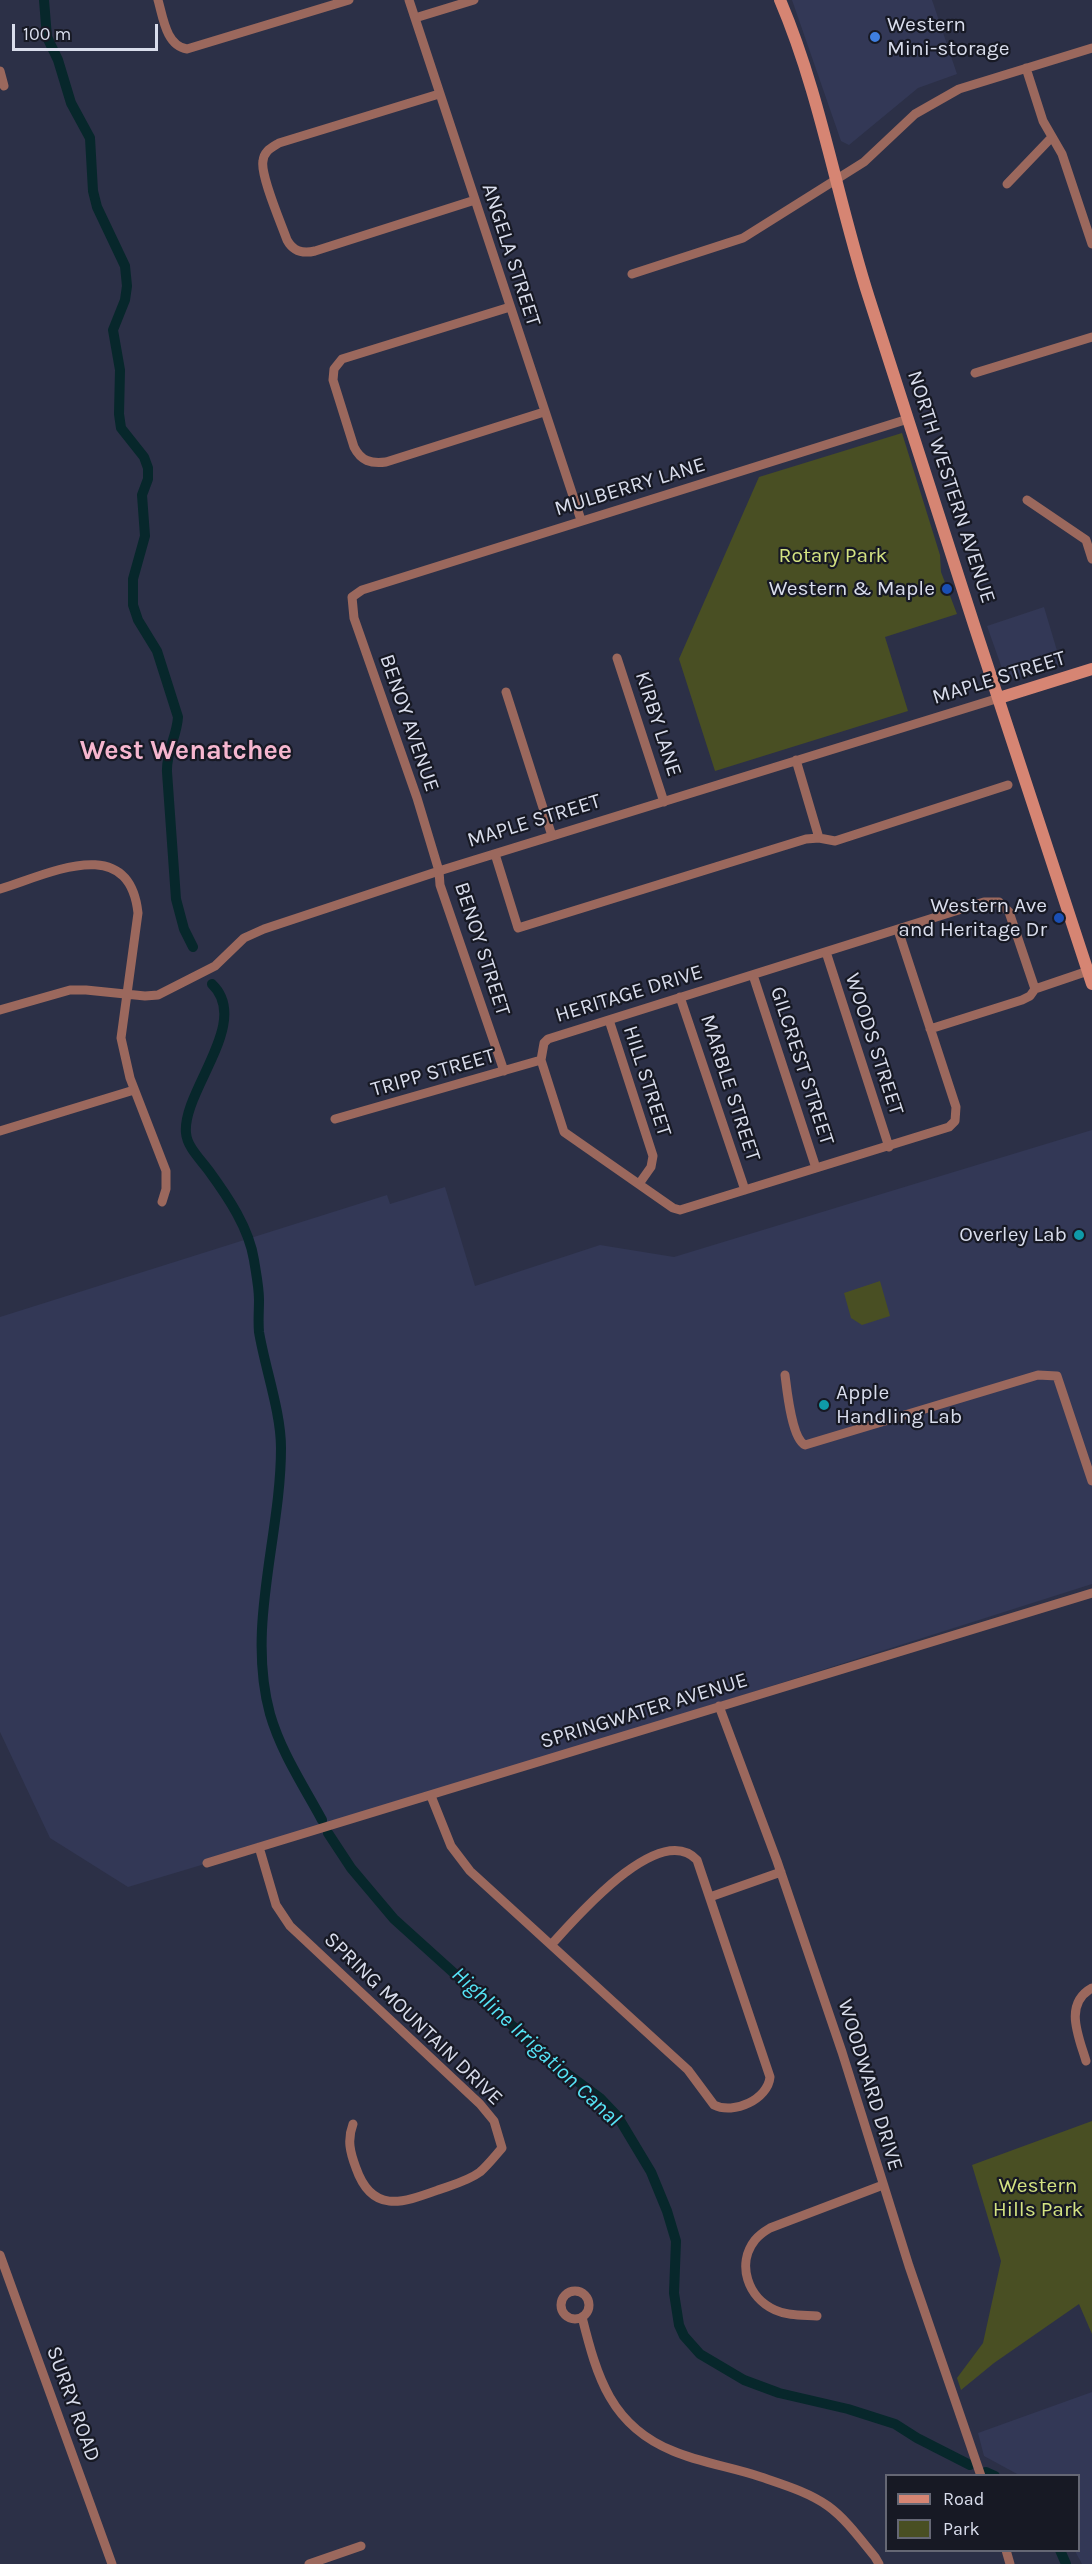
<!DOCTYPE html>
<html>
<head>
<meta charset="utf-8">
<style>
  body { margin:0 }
  #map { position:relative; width:1092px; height:2564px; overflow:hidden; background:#2c3047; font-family:Karla,sans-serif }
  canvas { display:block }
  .legend { position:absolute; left:885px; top:2474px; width:195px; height:78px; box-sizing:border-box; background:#171924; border:2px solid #656774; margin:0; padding:8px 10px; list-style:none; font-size:18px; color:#d9ddec }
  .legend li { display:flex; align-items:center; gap:12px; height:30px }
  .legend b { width:30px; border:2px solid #656774 }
  .scale { position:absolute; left:12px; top:24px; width:146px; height:27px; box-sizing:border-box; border:3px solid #d9ddec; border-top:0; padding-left:8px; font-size:18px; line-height:21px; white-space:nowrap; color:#d9ddec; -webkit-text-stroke:4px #171924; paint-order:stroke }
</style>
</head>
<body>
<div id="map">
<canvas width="1092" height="2564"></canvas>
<ul class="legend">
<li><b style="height:8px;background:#d68573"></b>Road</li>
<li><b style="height:16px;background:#494f23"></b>Park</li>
</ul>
<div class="scale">100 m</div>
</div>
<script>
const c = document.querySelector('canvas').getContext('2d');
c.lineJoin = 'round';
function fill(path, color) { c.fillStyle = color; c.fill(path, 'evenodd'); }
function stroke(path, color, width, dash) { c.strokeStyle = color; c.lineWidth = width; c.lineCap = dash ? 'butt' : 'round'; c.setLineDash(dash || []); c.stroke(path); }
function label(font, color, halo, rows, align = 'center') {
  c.font = font + ' Karla,sans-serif'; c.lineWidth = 4.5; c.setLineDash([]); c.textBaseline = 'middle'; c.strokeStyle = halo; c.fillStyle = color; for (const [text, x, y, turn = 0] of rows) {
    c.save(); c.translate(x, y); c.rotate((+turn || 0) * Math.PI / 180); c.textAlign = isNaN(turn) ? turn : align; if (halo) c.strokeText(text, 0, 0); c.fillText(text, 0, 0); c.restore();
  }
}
const built = new Path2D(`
  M792,0H932L957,74L918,88L849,145L841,141Z
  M1044,607L1061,664L1015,679L1004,674L987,626Z
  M1092,1130V1584L335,1825L128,1887L50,1838L0,1732V1317L387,1195L390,1204L445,1187L475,1286L600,1245L674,1257Z
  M1092,2392V2564H1082L1075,2551L1078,2550V2476L1019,2475L984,2456L978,2433Z`);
const green = new Path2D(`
  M902,433L940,555L941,572L957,614L885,637L908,711L715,771L679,659L759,477Z
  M880,1281L890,1316L862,1325L851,1318L844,1293Z
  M1092,2121V2334L1079,2304L994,2363L961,2390L957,2378L983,2343L1001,2261L972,2165Z`);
const canal = new Path2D(`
  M44,0L47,37L58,60L71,103L90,138L93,191L97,207L125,266L127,286L125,300L113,330L120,370L119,414L121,428L144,457L148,468V479L142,495L145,536L133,579V605L138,620L157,651L178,717C177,736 166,752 167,772L176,899L184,929L193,947
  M212,984C252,1022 182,1091 186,1133C187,1147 201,1160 209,1171C228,1197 249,1228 254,1260C256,1273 259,1287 259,1300C259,1311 258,1321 259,1332C265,1368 281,1412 281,1448C281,1536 246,1626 270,1714C281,1752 303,1785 322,1820
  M328,1833L351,1868L394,1919L558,2067L600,2098L618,2117L651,2172L667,2211L676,2241L674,2293L679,2325L684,2336L700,2354L744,2380L779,2393L848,2409L895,2424L917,2438L970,2465
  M986,2472L995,2476
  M1060,2550L1066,2564`);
const street = new Path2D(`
  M158,0C163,17 166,46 187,49L349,0
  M409,0L581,520
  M415,18L474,0
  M1026,68L1043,121L1062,154L1092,244
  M0,71L4,86
  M439,94L279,143C271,148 264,151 263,161C260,175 281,223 287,240C293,251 302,254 315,251L475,200
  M1007,184L1052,137
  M632,274L743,238L864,162L915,114L959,89L1092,48
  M510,307L342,359L334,369L333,380L354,447C361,461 371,464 386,462L544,412
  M975,373L1092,337
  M1027,500L1086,540
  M1086,540L1092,559
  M617,658L664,802
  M506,692L552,836
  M796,760L819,838L835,841L1008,785
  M495,854L518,928L806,839L819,838
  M0,889C49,874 129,832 138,913L121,1038L130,1078L166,1171V1189L162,1202
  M898,930L956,1107L955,1121L949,1127L680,1210L673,1208L564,1132L541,1060L544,1043L548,1039L984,902H999L1009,912L1035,989
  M826,952L889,1147
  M753,975L816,1168
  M680,997L745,1190
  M0,1010L70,990H86L145,996L158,995L215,966L244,938L264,929L439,871L999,698
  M609,1020L653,1156L651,1167L639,1184
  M930,1029L1022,1000L1030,996L1035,989L1088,971
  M504,1071L440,885L439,871L417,798L354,618L352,597L362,590L908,419
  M335,1119L541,1060
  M0,1131L134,1090
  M785,1375C787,1391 792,1439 805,1445L1038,1375L1057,1376L1092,1481
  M719,1706L777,1861L842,2052L909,2266L981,2476
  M431,1796L451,1846L470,1871L688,2070L714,2105C734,2115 768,2099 770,2077L697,1860C659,1820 575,1919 551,1945
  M259,1847L276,1905L290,1926L480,2104L494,2121L502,2148C495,2156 488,2165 480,2172C468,2181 452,2185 438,2190C402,2203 372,2214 356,2168C350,2152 347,2140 353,2124
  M207,1863L1092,1593
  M710,1897L781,1872
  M1086,2061C1079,2037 1063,2004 1092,1988
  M0,2255L112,2564
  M561 2305a14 14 0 1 1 28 0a14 14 0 1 1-28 0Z
  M817,2316C803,2315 788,2316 775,2310C748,2298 736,2264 755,2240C759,2235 765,2231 770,2228L883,2185
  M582,2317C597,2377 611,2426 673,2451C701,2463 732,2467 761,2477C784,2485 808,2492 828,2506C846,2519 861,2540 875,2557L879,2564
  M1006,2550L1010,2564
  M309,2564L361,2546`);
const secondary = new Path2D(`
  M780,0C821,96 837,199 869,298C942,527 1016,756 1092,984
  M999,698L1092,669`);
const markers = [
  [875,37,6,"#3f7fe0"],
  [947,589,6,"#1a4fb4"],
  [1059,918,6,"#1a4fb4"],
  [1079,1235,6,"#0f9aa8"],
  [824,1405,6,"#0f9aa8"]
];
const poiNames = [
  ["Western",887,25,"left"],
  ["Mini-storage",887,49,"left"],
  ["Western & Maple",935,589],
  ["Western Ave",1047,906],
  ["and Heritage Dr",1047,930],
  ["Overley Lab",1067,1235],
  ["Apple",836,1393,"left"],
  ["Handling Lab",836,1417,"left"]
];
const streetNames = [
  ["ANGELA STREET",511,255,72],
  ["MULBERRY LANE",630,487,-17],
  ["NORTH WESTERN AVENUE",951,487,72],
  ["MAPLE STREET",999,678,-17],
  ["BENOY AVENUE",409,723,71],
  ["KIRBY LANE",658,724,72],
  ["MAPLE STREET",534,821,-17],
  ["BENOY STREET",482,949,72],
  ["HERITAGE DRIVE",629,994,-17],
  ["WOODS STREET",874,1044,72],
  ["GILCREST STREET",802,1066,72],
  ["TRIPP STREET",433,1073,-16],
  ["HILL STREET",647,1081,72],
  ["MARBLE STREET",730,1088,72],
  ["SPRINGWATER AVENUE",644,1711,-17],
  ["SPRING MOUNTAIN DRIVE",413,2019,44],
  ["WOODWARD DRIVE",870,2085,73],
  ["SURRY ROAD",73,2404,70]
];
const parkNames = [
  ["Rotary Park",833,556],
  ["Western",1038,2186],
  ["Hills Park",1038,2210]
];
const waterNames = [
  ["Highline Irrigation Canal",536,2047,43]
];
const districtNames = [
  ["West Wenatchee",186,751]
];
fill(built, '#333856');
fill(green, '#494f23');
stroke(canal, '#07272b', 10);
stroke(street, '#9b685d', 9);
stroke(secondary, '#d68573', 12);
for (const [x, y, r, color] of markers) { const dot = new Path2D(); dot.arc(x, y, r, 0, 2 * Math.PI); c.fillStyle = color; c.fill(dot); stroke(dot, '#171924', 2); }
label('21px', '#d9ddec', '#171924', poiNames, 'right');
label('21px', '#d9ddec', '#171924', streetNames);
label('21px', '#d4e382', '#171924', parkNames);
label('italic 22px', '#55e4f6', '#171924', waterNames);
label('bold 27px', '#f6b6cf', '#171924', districtNames);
</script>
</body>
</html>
